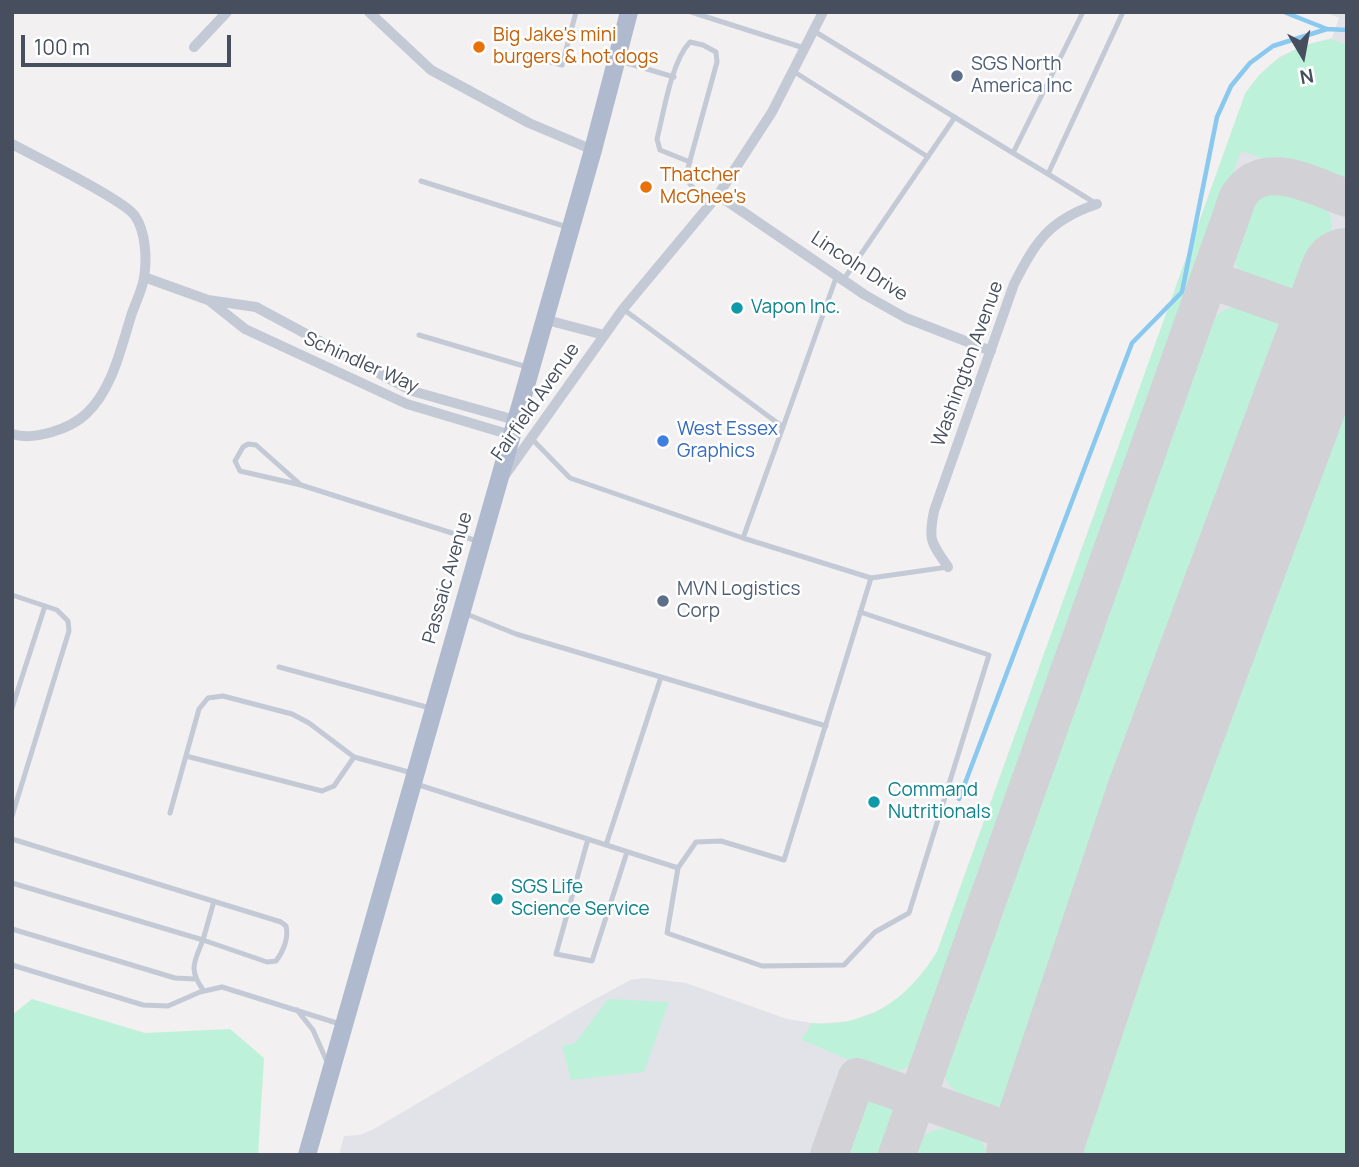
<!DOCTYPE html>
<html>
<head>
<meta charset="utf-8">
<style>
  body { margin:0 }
  #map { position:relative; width:1359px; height:1167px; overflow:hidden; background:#f2f0f0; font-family:Manrope,sans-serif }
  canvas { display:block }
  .frame { position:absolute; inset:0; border:14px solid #474f5e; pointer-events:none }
  .north { position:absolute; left:1268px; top:21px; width:70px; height:70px; -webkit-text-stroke:5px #fff; paint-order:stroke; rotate:170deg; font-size:19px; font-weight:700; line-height:28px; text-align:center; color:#474f5e }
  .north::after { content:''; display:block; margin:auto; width:24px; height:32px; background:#474f5e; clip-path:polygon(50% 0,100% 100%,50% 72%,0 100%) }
  .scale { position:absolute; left:21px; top:35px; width:210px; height:32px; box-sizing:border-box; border:4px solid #474f5e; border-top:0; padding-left:9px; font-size:21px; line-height:24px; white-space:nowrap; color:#474f5e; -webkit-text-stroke:5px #fff; paint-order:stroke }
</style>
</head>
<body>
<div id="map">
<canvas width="1359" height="1167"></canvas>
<div class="frame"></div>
<div class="north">N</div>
<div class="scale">100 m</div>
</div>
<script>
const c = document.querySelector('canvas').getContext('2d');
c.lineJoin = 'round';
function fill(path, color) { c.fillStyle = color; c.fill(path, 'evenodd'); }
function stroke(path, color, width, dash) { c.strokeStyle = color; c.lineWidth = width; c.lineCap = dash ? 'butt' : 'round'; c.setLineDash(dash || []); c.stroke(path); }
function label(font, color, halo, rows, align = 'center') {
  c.font = font + ' Manrope,sans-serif'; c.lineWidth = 5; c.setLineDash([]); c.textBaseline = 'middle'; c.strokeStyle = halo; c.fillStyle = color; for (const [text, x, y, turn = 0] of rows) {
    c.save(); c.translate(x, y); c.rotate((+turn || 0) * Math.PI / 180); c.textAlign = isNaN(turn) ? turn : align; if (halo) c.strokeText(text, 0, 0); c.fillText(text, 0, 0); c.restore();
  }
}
const airport = new Path2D(`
  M1325,12H1347V1155H339L344,1136L360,1135L374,1129L579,1008L630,980L645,978L686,983L787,1019L818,1024L849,1021L878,1011L902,996L922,976L937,952L1245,94L1260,74L1279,57L1305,45L1332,38L1339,18Z`);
const green = new Path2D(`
  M1332,39L1347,45V186L1241,151L916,1061C909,1066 901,1072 891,1072C867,1070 825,1049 801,1040L812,1023C869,1028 908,998 937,952L1245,94C1266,62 1294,45 1332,39Z
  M1279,189C1317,196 1343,206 1327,250C1324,258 1322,268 1317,274C1298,301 1242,291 1234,258C1230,245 1247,203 1259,195C1264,191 1272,190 1279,189Z
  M1242,305C1277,311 1293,328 1288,363L1031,1082C1025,1090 1018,1100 1007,1104C980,1114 950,1094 941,1069L1201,341C1212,317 1215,311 1242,305Z
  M1347,357V1155H1063Z
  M32,999L145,1033L230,1029L264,1058L258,1155H12V1015Z
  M608,999L669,1002L644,1072L571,1080L562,1046L575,1043Z
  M880,1098L889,1104L896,1115L884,1155H842L858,1109L869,1099Z
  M950,1128L981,1141L989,1155H913C922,1134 926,1130 950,1128Z`);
const stream = new Path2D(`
  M1284,12L1327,29
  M959,799L1132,343L1182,292L1217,117L1231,86L1250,63L1273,46L1327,29L1347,30`);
const taxiway = new Path2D(`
  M1209,279L1330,322
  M829,1155L857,1077L1038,1141
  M897,1155L1238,197C1263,156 1312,186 1347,198`);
const runway = new Path2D(`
  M1033,1155L1153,796L1347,275`);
const service = new Path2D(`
  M691,12L804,48
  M814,31L1013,153L1083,12
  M520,54L562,65L576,12
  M620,61L674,77
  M793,71L928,157
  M1013,153L1048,174
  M690,162L660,150L657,139C664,112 671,62 690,42L703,45L716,52L717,62L686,175C689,189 702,194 713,200
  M421,181L567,227
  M1095,203L1048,174L1123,12
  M844,279L955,117
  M623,309L783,427L837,275
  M419,335L527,367
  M301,485L240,471L235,461L243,447L248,444L256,445L301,485L477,541
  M743,538L783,427
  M871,578L948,567
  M12,595L57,610L68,621L69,631L12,816
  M464,613L516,634L826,726
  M279,667L430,708
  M12,708L45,606
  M186,756L322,791L334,786L354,757
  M416,784L678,868L696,842L721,841L784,860L871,578L743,538L570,478L532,439
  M170,813L199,709L208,698L223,696L292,714L309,723L354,757L412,773
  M12,839L281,922L286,926C289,938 283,952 276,961L267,962L203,940C194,962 188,970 204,991
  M588,839L556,954L592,961L627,852
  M606,845L661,677
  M678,868L667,933L762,966L844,965L875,932L909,913L989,655L860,612
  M12,883L203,940L214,901
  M12,929L175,978L194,979
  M12,965L143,1005L168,1006L200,992L222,987L340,1024
  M297,1010L313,1030L328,1064`);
const minor = new Path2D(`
  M369,12L431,70L529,123L593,150
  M194,47L227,12
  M12,144C34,156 125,200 135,216C146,232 147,259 144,278C142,290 136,302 132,313C121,347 113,389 86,414C70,429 34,441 12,434
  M718,195L865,295L906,318L991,351
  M144,277L208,300L256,307L412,391L515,420
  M211,302L245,329L407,404L511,435
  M543,319L604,335
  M505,475L623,309L718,195L772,112L823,12
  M948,567C931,542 928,541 934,511L1014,284C1036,241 1049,220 1097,204`);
const primary = new Path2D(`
  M307,1155L593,150L629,12`);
const markers = [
  [479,47,7,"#e8710a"],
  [957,76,7,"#5c6f8a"],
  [646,187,7,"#e8710a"],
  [737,308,7,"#0f9aa8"],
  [663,441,7,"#3f7fe0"],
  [663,601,7,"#5c6f8a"],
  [874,802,7,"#0f9aa8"],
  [497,899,7,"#0f9aa8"]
];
const foodNames = [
  ["Big Jake's mini",493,36],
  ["burgers & hot dogs",493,58],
  ["Thatcher",660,176],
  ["McGhee's",660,198]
];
const serviceNames = [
  ["SGS North",971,65],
  ["America Inc",971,87],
  ["MVN Logistics",677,590],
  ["Corp",677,612]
];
const streetNames = [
  ["Lincoln Drive",859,267,33],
  ["Schindler Way",361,363,24],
  ["Washington Avenue",968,364,-70],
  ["Fairfield Avenue",536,402,-55],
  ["Passaic Avenue",448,578,-74]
];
const cultureNames = [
  ["Vapon Inc.",751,308],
  ["Command",888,791],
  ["Nutritionals",888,813],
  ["SGS Life",511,888],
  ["Science Service",511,910]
];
const shopNames = [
  ["West Essex",677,430],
  ["Graphics",677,452]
];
fill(airport, '#e2e3e8');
fill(green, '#bef1da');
stroke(stream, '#89c8ef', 4.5);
stroke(taxiway, '#d2d2d6', 38);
stroke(runway, '#d2d2d6', 94);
stroke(service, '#c3c9d5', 5);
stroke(minor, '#c3c9d5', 10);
stroke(primary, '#afbacf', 18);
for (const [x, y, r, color] of markers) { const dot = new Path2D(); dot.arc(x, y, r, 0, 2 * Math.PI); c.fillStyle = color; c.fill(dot); stroke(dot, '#fff', 2.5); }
label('19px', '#c56008', '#fff', foodNames, 'left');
label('19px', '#4e5e75', '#fff', serviceNames, 'left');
label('19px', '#474f5e', '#fff', streetNames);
label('19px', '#0d838f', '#fff', cultureNames, 'left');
label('19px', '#366cbe', '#fff', shopNames, 'left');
</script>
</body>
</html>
